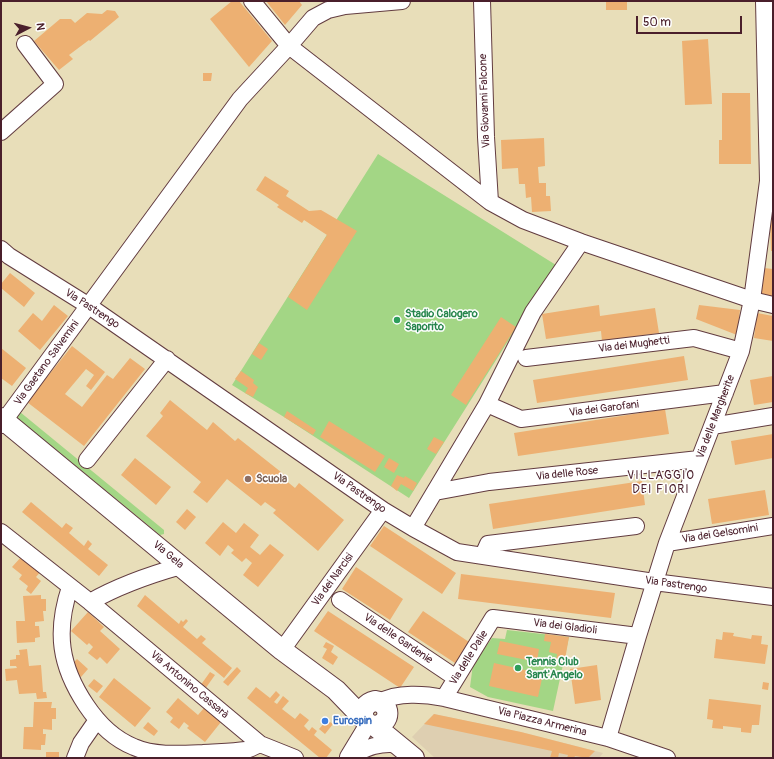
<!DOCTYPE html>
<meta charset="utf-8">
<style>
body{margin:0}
#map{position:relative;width:774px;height:759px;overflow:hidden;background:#e8deb9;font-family:Pangolin,sans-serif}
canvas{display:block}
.frame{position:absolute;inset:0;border:2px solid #4a1f2b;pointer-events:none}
.north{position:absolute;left:8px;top:8px;width:40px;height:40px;-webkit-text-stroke:3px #fff;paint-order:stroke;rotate:84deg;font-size:11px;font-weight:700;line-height:16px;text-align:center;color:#4a1f2b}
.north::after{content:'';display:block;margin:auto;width:14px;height:18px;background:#4a1f2b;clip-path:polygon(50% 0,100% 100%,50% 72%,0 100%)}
.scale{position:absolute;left:636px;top:16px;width:106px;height:18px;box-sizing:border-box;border:2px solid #4a1f2b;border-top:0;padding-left:5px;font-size:12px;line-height:14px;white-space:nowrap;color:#4a1f2b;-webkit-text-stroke:3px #fff;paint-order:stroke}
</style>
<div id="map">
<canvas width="774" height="759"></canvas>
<div class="frame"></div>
<div class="north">N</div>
<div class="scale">50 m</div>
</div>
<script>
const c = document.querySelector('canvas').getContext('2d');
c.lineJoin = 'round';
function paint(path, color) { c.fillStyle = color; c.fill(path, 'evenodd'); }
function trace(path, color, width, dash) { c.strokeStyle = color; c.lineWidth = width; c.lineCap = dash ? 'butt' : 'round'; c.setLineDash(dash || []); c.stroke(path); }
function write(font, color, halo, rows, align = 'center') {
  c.font = font + ' Pangolin,sans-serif'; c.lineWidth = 3; c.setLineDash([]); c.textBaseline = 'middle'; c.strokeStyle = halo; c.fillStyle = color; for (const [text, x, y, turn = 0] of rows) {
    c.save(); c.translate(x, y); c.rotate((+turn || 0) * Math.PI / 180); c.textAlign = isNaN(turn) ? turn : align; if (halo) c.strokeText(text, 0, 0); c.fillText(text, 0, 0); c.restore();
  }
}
paint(new Path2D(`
 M434 714 521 732 603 753 599 758H435L412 737Z`), '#decfb1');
paint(new Path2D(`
 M378 154 556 265 409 498 284 417 232 385Z
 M20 412 164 530V534L160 535 16 417Z
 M507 630 569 637 553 711 488 697 470 687 473 664 492 638 505 639Z`), '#a3d685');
paint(new Path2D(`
 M232 1H239L272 41 249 67 210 19Z
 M266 1H299L302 5 285 25Z
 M606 1H627V10H606Z
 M107 10 115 11 119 17 90 41 89 40 69 55 73 59 59 70 34 41 60 19H71L75 23 87 13 102 14Z
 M708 39 712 104 685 105 682 41Z
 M203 73H212L211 81H203Z
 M722 93H750L751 164H719V140H722Z
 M544 138 545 166 538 167 539 183H546V196H550L551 211 532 212 531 197 526 198 525 184H519L518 168 502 169 501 140Z
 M265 176 289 191 286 196 309 211 321 210 357 231 307 310 288 297 327 235 304 220 302 223 277 207 279 205 256 190Z
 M770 219H773V251H771Z
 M764 268 773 269V298L760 296Z
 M10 273 35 293 24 307 1 288V284Z
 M54 305 68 316 40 350 18 331 33 313 42 321Z
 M599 305 600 316 655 308 659 333 602 341 601 331 546 339 542 314Z
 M699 305 740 310 737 335 696 319Z
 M757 313 773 316V341L754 338Z
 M501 317 516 327 466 405 451 395Z
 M259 343 268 349 261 360 252 354Z
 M72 346 105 372 91 390 86 386 94 375 86 369 65 394 82 407 107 375 113 379 130 358 145 369 84 446 27 402Z
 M1 348 26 368 12 386 1 378Z
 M684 356 688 380 537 403 533 380Z
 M241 371 254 380 253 383 258 387 253 397 245 393 248 388 235 379Z
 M773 376V402L754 405 750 380Z
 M170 400 207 430 213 422 235 441 238 438 286 476 284 479 295 488 299 483 344 520 318 551 273 513 276 510 265 502 261 506 227 479 207 503 193 492 201 482 146 436 163 416 160 413Z
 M665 409 669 434 518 456 514 433Z
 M287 411 316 430 313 435 284 417Z
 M329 421 385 456 375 472 320 437Z
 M773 434V458L735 465 731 441Z
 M434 437 444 442 436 454 427 449Z
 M135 458 171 487 156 505 121 475Z
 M389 458 399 464 394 473 384 467Z
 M397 475 404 478 405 476 417 483 413 491 401 484 397 491 391 486Z
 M642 481 645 505 493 529 489 504Z
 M765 490 769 515 712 524 708 499Z
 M31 502 62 528 66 523 73 528 69 533 84 546 88 540 92 544 88 549 108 565 99 576 22 512Z
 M187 509 196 517 185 530 176 522Z
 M223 522 236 533 244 523 259 535 250 547 260 555 270 544 284 555 258 587 243 575 252 563 246 558 242 562 231 553 234 550 228 545 220 556 205 543Z
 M384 526 456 573 442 594 370 546Z
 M22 556 41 571 36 577 41 581 31 594 26 590 28 586 19 579 22 575 12 567Z
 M356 567 403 599 390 620 342 589Z
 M461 574 615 593 611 618 458 599Z
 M41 595V599H46V611H43L44 621 35 622V626H39L40 637 35 638V642L17 643 16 621H25L23 596Z
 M145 595 179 624 181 620 183 622 186 619 188 621 183 627 197 639 201 635 206 639 202 643 232 668 224 678 137 606Z
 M328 611 414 667 400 688 314 631Z
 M423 611 469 642 455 663 408 632Z
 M88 612 104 627 100 631 120 649 107 664 100 657 97 660 88 653 93 647 89 643 87 645 71 631Z
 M723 632 734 633 733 636 751 639 752 635 762 636 761 644 768 645 765 664 714 658 716 639 722 640Z
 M545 634 569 637 564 665 558 664V662L556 661 557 654 549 652 551 642 544 641Z
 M500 641 539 649 537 662 497 654Z
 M326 642 334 646 331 652 338 657 333 665 322 658 327 649 323 647Z
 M27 649 29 666 41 665 43 692H46L47 698 37 699 36 693 19 694 17 680 6 681 5 669 17 668 16 666H10V660L16 659V655H20L19 650Z
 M77 659 88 669 81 677 73 671 72 664Z
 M494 663 543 674 538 697 489 686Z
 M597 665 601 700 575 704 570 669Z
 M237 667 241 671 228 686 223 682Z
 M210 672 215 675 205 689 200 686Z
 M114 678 151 708 135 727 99 697Z
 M94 679 103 686 97 693 88 686Z
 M763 682 769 683 768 690 762 689Z
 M256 687 270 698 276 691 280 695 274 702 277 704 283 696 289 701 282 709 295 719 300 713 309 720 304 726 309 731 312 727 317 731 314 735 332 750 326 758H320L247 698Z
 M178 698 198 715 204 708 221 722 205 742 187 728 189 726 184 722 179 729 170 722 173 718 166 712Z
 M709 699 761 705 759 725H752L751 733 741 732V728L723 726V729L712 728 713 720 707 719Z
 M34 702H52L51 708H56V719H52V730L43 729V734H46L45 745H41V750L23 749 24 727H33Z
 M434 714 521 732 595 751 588 758 575 756 574 758H567L568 755 559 753 558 758H550L552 751 424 724Z
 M327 720 333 724 325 734 319 729Z
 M148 722 158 731 154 736 143 728Z
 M46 752H59V758H46Z`), '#edb072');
const minor = new Path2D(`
 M252 1 289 46 490 202 523 220 581 242 752 300 773 305
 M482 1 486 137 490 202
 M1 132 55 84 25 44
 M1 249 9 256 89 306 383 510 413 528 457 552 654 582 773 597
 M526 358 694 338 741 351
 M487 404 521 419 725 393
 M1 425 240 99 289 46 313 18 328 10 345 6 402 1
 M712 426 773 416
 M87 460 167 359
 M435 492 489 482 699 459
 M413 528 487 404 533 312 581 242
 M1 532 90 602 260 744 295 758
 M667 543 773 526
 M483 555 488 544 636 526
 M70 587C55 632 60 666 86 705 98 723 114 739 134 747 154 756 181 754 203 753 217 752 232 752 246 750 250 749 255 746 260 744
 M340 600 456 678
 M90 602C118 586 149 575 181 566
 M282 650 383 510
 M444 698 493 618 638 636
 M380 702C397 692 425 694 444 698L608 738 667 758
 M608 738 638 636 667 543 741 351 752 300 768 181 764 1
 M348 757C366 748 381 741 400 745
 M348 757 368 724
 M75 758 81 743 97 720`);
const major = new Path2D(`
 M1 418 282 650 336 690 363 718 368 724 375 726 414 758
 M363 718C362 709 366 703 375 701 391 703 392 723 375 726`);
trace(minor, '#623c40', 18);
trace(major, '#623c40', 22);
trace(minor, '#fff', 16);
trace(major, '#fff', 20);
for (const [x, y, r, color] of [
 [397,320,4,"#2e9e5b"],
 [248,479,4,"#8d6e63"],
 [518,668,4,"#2e9e5b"],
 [325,721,4,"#3f7fe0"]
]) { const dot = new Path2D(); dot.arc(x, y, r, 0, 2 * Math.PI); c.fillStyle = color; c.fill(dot); trace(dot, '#fff', 1.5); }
write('11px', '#4a1f2b', '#fff', [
 ["Via Giovanni Falcone",485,101,-92],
 ["Via Pastrengo",92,309,33],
 ["Via dei Mughetti",634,345,-7],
 ["Via Gaetano Salvemini",47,363,-54],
 ["Via dei Garofani",604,409,-7],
 ["Via delle Margherite",716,417,-69],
 ["Via delle Rose",567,474,-6],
 ["Via Pastrengo",359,493,35],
 ["Via dei Gelsomini",720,534,-9],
 ["Via Gela",168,555,40],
 ["Via dei Narcisi",333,580,-54],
 ["Via Pastrengo",676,585,8],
 ["Via dei Gladioli",565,627,7],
 ["Via delle Gardenie",398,639,34],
 ["Via delle Dalie",469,658,-58],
 ["Via Antonino Cassarà",189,685,40],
 ["Via Piazza Armerina",542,722,14]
]);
write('bold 11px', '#27864d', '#fff', [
 ["Stadio Calogero",405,314],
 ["Saporito",405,327],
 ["Tennis Club",526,662],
 ["Sant'Angelo",526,675]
], 'left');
write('bold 11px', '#785e54', '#fff', [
 ["Scuola",256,479]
], 'left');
write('bold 11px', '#366cbe', '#fff', [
 ["Eurospin",333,721]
], 'left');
c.letterSpacing = '1px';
write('12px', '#4a1f2b', '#fff', [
 ["VILLAGGIO",661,476],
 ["DEI FIORI",661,490]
]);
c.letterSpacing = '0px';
</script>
